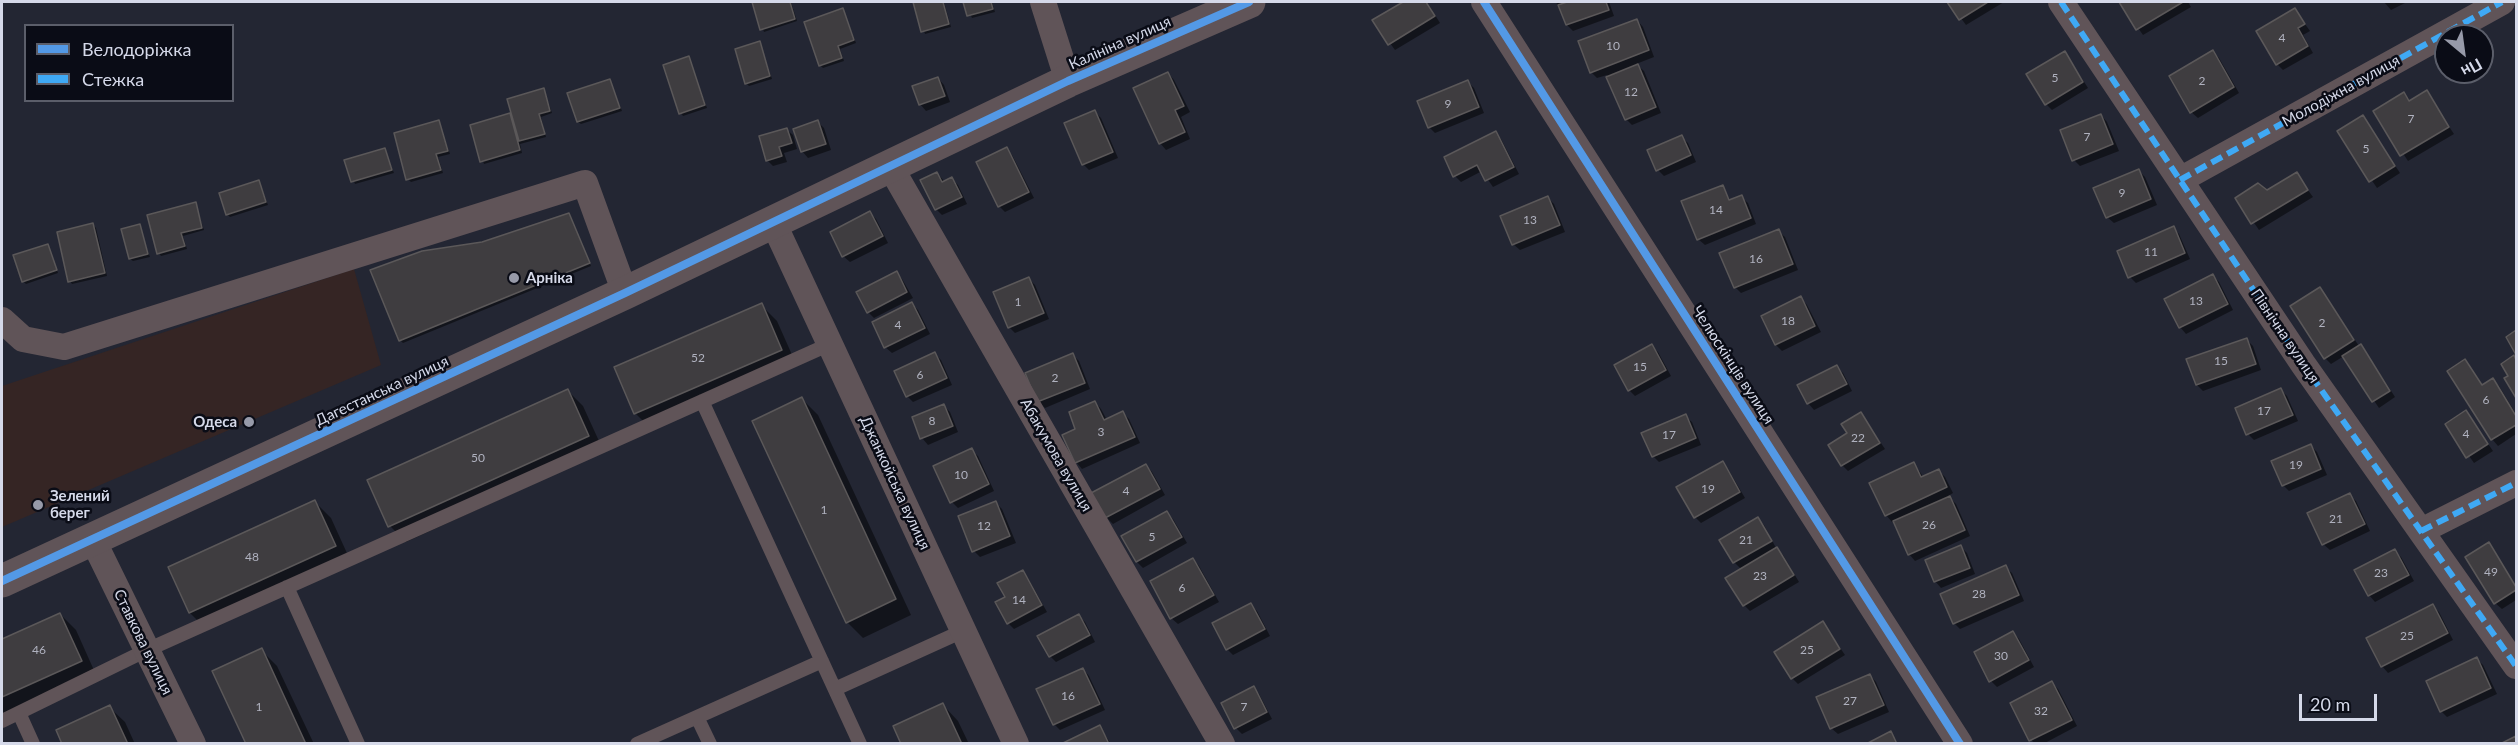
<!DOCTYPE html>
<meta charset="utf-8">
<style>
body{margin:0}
#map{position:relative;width:2518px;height:745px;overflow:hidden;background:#232633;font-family:Lato,sans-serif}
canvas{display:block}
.frame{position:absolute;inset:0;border:3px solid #d5d9e9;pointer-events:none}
.legend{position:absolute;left:24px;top:24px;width:210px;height:78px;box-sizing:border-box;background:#0a0c16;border:2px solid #5b5e6a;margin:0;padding:8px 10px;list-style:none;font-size:18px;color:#d5d9e9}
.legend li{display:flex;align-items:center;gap:12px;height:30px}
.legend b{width:30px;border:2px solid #5b5e6a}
.north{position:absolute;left:2434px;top:24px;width:60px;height:60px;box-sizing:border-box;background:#0a0c16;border:2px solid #5b5e6a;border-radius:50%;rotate:151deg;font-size:16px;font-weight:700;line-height:24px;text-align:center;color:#d5d9e9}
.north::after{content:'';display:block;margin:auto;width:21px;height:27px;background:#979aa9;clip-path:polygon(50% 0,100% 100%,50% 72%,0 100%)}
.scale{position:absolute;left:2299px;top:694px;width:78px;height:27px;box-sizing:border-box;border:3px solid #d5d9e9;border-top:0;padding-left:8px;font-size:18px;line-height:21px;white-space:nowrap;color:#d5d9e9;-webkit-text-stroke:4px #0a0c16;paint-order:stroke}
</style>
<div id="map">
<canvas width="2518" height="745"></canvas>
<div class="frame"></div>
<ul class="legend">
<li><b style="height:8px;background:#5399e6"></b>Велодоріжка</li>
<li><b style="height:8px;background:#3fa9f5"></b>Стежка</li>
</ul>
<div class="north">Пн</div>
<div class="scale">20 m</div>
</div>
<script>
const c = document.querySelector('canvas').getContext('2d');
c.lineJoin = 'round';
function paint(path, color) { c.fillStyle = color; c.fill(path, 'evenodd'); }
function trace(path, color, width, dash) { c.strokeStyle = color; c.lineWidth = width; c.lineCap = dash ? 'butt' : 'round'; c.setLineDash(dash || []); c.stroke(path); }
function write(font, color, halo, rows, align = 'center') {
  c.font = font + ' Lato,sans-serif'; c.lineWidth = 5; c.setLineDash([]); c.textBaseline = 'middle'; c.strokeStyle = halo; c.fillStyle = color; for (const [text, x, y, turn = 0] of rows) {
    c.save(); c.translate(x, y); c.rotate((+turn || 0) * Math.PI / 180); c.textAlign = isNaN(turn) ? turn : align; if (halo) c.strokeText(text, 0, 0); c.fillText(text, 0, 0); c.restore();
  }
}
paint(new Path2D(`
 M354 269 381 365 2 527V386Z`), '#352524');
paint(new Path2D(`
 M753 2H791L797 21 764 32Z
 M914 2H944L951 27 925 34Z
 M965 2H992L995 12 972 18Z
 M1406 2H1427L1440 23 1395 50 1374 21Z
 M1556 2H1609L1614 16 1573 31 1567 25Z
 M1949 2H2004L1966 25Z
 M2120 2H2188L2191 7 2143 35Z
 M2384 2H2407L2391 10Z
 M843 10 856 43 840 49 844 61 823 68 820 65Z
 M2295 10 2310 31 2303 35 2313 53 2283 70 2277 64Z
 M1637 20 1643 27 1654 57 1636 64 1644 71 1661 113 1632 125 1626 119 1607 75 1597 78 1591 72Z
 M760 43 772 79 749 86 746 83Z
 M2065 52 2088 88 2052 110 2046 104Z
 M2213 52 2219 58 2239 93 2198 118 2191 112Z
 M688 58 707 108 683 116 681 113Z
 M1168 73 1174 80 1190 112 1181 117 1190 139 1166 150 1160 143Z
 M938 78 944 85 950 102 926 111 920 104Z
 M610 81 622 111 581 124 578 122Z
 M1468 82 1474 88 1484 113 1435 133 1429 127Z
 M544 90 552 113 541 117 546 137 520 144 522 153 484 164 471 126 513 114Z
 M2426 92 2454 134 2408 161 2375 111 2403 94 2411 102Z
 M1095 112 1101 118 1118 158 1089 170 1083 164Z
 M2101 115 2107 122 2119 151 2080 166 2074 160Z
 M2363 117 2400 173 2377 188 2339 132Z
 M439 122 450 154 438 157 443 173 411 182 408 179Z
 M818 122 824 128 831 150 808 158 802 151Z
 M786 129 793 135 797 149 784 153 787 162 773 166 767 160Z
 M1495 133 1501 139 1519 174 1493 187 1482 171 1461 182 1455 176Z
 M1681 137 1688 143 1696 162 1664 176 1658 170Z
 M384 149 394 173 355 184 346 161Z
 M1006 149 1012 155 1034 198 1005 212 999 206Z
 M2138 170 2145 177 2157 205 2114 223 2107 217Z
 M937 173 945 182 952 179 958 185 967 204 942 215 936 209Z
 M2296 174 2313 197 2259 230 2237 198 2267 192Z
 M259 182 268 205 230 217 227 214Z
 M1722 187 1731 201 1741 197 1748 203 1756 224 1705 245 1698 239Z
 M1548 198 1554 204 1565 232 1520 250 1513 244Z
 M195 204 204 230 183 236 187 249 161 256 159 253Z
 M870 213 876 219 888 243 850 262 843 256Z
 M568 214 591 266 403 343 400 340 482 244Z
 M93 225 96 228 107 276 72 284 70 281Z
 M139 226 150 257 133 261 130 259Z
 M2173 228 2179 234 2190 259 2136 283 2130 277Z
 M1778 231 1785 237 1798 270 1741 293 1735 287Z
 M48 245 58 273 26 284 23 281Z
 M896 273 902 279 913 298 874 318 868 312Z
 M2213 276 2219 282 2233 310 2186 334 2180 327Z
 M1029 279 1035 285 1049 319 1015 333 1009 327Z
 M2320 289 2359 346 2366 352 2395 397 2379 408 2344 356 2331 364 2325 358Z
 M1801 298 1807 305 1821 332 1782 351 1776 345 1763 317Z
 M912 304 918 310 930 334 892 353 885 347Z
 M761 305 777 321 797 366 651 429 635 413Z
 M2246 339 2253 346 2261 370 2203 391 2197 385Z
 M1651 346 1658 352 1671 376 1635 396 1629 390Z
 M935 354 941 360 952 385 913 402 907 396Z
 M1073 355 1079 361 1090 389 1045 408 1039 402Z
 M2465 361 2483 386 2493 380 2499 386 2516 414V434L2498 446 2492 439 2450 371Z
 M1836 367 1843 373 1852 391 1814 410 1808 403 1799 386Z
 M567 390 583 406 604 452 406 542 390 526Z
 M2281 390 2287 396 2298 421 2254 440 2248 434Z
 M802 399 818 415 911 615 863 638 847 622Z
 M1095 402 1101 409 1107 420 1123 413 1129 419 1140 443 1082 469 1076 462 1077 429Z
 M944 406 950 412 958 432 928 445 922 438 914 418Z
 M2466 412 2493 451 2474 463 2447 425Z
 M1861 414 1885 449 1848 471 1842 465 1849 434Z
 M1685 416 1692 422 1701 445 1659 462 1653 456Z
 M2311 446 2317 452 2327 475 2289 491 2283 485Z
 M971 450 978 456 994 491 958 508 952 502Z
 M1722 463 1728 469 1745 498 1701 523 1695 517Z
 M1914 463 1924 478 1939 471 1945 477 1953 493 1948 496 1956 504 1970 536 1915 561 1909 554 1894 521 1892 522 1886 515Z
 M1146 465 1152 472 1165 495 1113 524 1106 517 1093 494Z
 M2349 495 2356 501 2370 531 2330 550 2323 544Z
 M315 502 331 518 351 562 206 629 190 613 170 568Z
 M995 502 1002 509 1016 543 980 557 974 551Z
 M1167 513 1173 519 1187 543 1143 568 1137 562 1123 537Z
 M1758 519 1764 525 1776 548 1783 555 1799 582 1750 611 1744 605 1742 570 1734 562 1721 540Z
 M2488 544 2516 586V600L2502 609 2495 603Z
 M1961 547 1967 553 1975 574 1941 588 1935 581Z
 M2394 551 2401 557 2414 581 2375 602 2369 595 2356 571Z
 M1193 559 1199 566 1219 602 1178 624 1171 618Z
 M2005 567 2012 573 2024 601 1960 629 1954 623Z
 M1022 571 1028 578 1047 612 1014 629 1008 623Z
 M1250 604 1257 611 1270 636 1233 655 1227 649Z
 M2432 606 2439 612 2453 640 2388 673 2382 666 2368 638Z
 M60 614 76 630 97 677 2 720V641Z
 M1078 615 1085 622 1095 642 1056 662 1050 656Z
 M1823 623 1845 655 1798 684 1792 678Z
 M2013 632 2019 639 2034 667 1997 687 1991 681Z
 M261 650 277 666 314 744H247Z
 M2477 659 2483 665 2497 694 2447 717 2441 711Z
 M1083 669 1089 676 1105 710 1060 730 1054 724Z
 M1870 675 1876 682 1889 712 1838 734 1831 728Z
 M2052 683 2058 689 2077 726 2043 744H2034L2012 704Z
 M1253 688 1259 694 1272 719 1242 734 1236 728 1223 703Z
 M943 705 958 721 969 744H902Z
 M109 707 125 722 135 744H64Z
 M1100 727 1111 744H1065Z`), '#0007');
const building = new Path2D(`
 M752 2H790L795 19 760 30Z
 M913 2H943L949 24 921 32Z
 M963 2H991L993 9 967 16Z
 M1403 2H1426L1435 16 1388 45 1372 20Z
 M1567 2H1606L1609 10 1566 25 1558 5Z
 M1947 2H1988L1959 20Z
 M2119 2H2183L2136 30Z
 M843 8 854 40 838 46 842 58 819 66 804 22Z
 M2295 8 2305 24 2298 28 2308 46 2276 65 2256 31Z
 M1637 19 1649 50 1590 73 1578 41Z
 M760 41 770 76 745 84 735 49Z
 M2213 50 2234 87 2190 113 2169 76Z
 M2065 51 2083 82 2045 105 2026 74Z
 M689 56 705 105 679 114 663 65Z
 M1638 64 1656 107 1625 120 1606 77Z
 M1168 72 1184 106 1175 110 1185 132 1159 144 1133 88Z
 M938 77 945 96 919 105 912 86Z
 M610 79 620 108 577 122 567 93Z
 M1468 80 1479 107 1428 128 1417 101Z
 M544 88 550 111 539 114 545 134 519 141 507 99Z
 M2427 90 2449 127 2400 156 2373 111 2404 92 2409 101Z
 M1095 110 1113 152 1082 165 1064 123Z
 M510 113 520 150 480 162 470 125Z
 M2101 114 2113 144 2072 161 2060 130Z
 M2363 115 2395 166 2369 182 2337 131Z
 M439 120 448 151 436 154 441 170 406 180 394 133Z
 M818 120 826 144 801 152 793 129Z
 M787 128 792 143 779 147 782 156 766 161 759 136Z
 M1496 131 1514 167 1485 181 1477 165 1453 177 1444 157Z
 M1682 135 1691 155 1656 171 1647 150Z
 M1007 147 1029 192 998 207 976 162Z
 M385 148 392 170 351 182 344 160Z
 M2139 169 2151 199 2106 218 2093 188Z
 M937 172 942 182 952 177 962 197 935 210 920 180Z
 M2297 172 2308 190 2251 224 2235 198 2258 183 2267 190Z
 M259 180 266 202 226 215 219 193Z
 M1723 185 1729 200 1742 195 1751 218 1697 240 1681 201Z
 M1548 196 1560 225 1512 245 1500 216Z
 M196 202 202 228 181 233 185 246 157 254 147 215Z
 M870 211 883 236 842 257 830 232Z
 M569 213 590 263 399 341 370 270 422 251 482 242Z
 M93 223 105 273 68 282 57 232Z
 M140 224 148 254 129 259 121 229Z
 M2174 226 2185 253 2128 278 2117 251Z
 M1779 229 1793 264 1734 288 1719 253Z
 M48 244 57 270 22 282 13 255Z
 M897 271 907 292 867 313 856 292Z
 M2213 274 2228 304 2179 328 2164 299Z
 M1029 277 1044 313 1008 328 993 292Z
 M2320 287 2354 340 2324 359 2290 306Z
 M1801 296 1815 326 1775 345 1761 316Z
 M912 302 925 328 884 348 872 322Z
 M762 303 782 350 634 414 614 367Z
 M2516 330V355L2506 337Z
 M2247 338 2256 364 2196 385 2186 359Z
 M1652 344 1666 370 1628 391 1614 365Z
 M2361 344 2390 391 2372 402 2342 356Z
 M935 352 947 378 906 397 894 371Z
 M1073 353 1085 383 1037 402 1025 373Z
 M2514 355 2516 360V398L2504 378 2508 376 2501 364Z
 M2465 359 2482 385 2493 378 2516 416V425L2491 440 2447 371Z
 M1837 365 1847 384 1807 404 1797 385Z
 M2281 388 2293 415 2246 435 2235 408Z
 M568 389 589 436 388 527 367 480Z
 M802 397 896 599 846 623 752 421Z
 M1095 401 1104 420 1123 411 1135 437 1075 463 1062 435 1075 429 1069 412Z
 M944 404 953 426 920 439 912 417Z
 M2466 410 2488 444 2466 458 2445 424Z
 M1861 412 1880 443 1841 466 1828 445 1847 433 1841 424Z
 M1686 414 1696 438 1652 457 1641 433Z
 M2311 444 2321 469 2282 486 2271 461Z
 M972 448 989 484 950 503 933 466Z
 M1723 461 1740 492 1694 518 1676 487Z
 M1914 462 1921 477 1939 469 1947 487 1885 516 1869 483Z
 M1146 464 1160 489 1105 518 1091 493Z
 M2350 493 2365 524 2322 545 2307 513Z
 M1950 496 1965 530 1908 555 1893 521Z
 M315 500 336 546 189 613 168 567Z
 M996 501 1010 536 972 552 958 516Z
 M1167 511 1182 537 1136 562 1121 536Z
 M1758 517 1772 541 1733 563 1719 540Z
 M2489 542 2516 587V590L2494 604 2465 557Z
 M1961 545 1970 568 1934 582 1925 560Z
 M1777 547 1794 575 1743 606 1725 578Z
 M2395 549 2409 575 2368 596 2354 570Z
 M1193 558 1214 595 1170 619 1150 581Z
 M2006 565 2019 595 1953 624 1940 594Z
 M1023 570 1042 605 1007 624 995 602 1005 597 997 583Z
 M1251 603 1265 629 1226 650 1212 623Z
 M2433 604 2448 633 2381 667 2366 638Z
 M60 613 82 661 2 697V639Z
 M1079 614 1090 635 1049 657 1037 636Z
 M1823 621 1840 649 1791 679 1774 652Z
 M2013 631 2029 660 1989 682 1974 652Z
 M262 648 306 744H246L212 671Z
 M2477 657 2491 688 2440 712 2426 681Z
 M1083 668 1100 704 1053 725 1036 689Z
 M1870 674 1884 705 1830 729 1816 697Z
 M2052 681 2072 720 2029 741 2010 703Z
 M1254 686 1267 712 1234 729 1221 703Z
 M943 703 962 744H901L893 726Z
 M110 705 128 744H62L56 730Z
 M1100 725 1109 744H1061Z
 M1891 731 1897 744H1866Z
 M2516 736V744H2500Z`);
paint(building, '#3f3d40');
trace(building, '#5b5859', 1.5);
trace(new Path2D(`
 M702 401 860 744
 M287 587 358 744
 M835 689 963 631
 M19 713 33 744
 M697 717 710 744
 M2 721 147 650 830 344
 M637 744 822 661`), '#605458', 14);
trace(new Path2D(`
 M1043 2 1068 81
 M1484 2 1960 744
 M2061 2 2303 364 2516 666
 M890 166 1222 744
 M2180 180 2502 2
 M773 222 1016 744
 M2 320 23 339 64 347 585 183 625 293
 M2421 531 2516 483
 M93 540 193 744`), '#605458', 26);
trace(new Path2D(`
 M2 581 625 293 1068 81 1249 2`), '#605458', 33);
trace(new Path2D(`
 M2061 2 2303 364 2516 666
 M2180 180 2502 2
 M2421 531 2516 483`), '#3fa9f5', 6, [12, 6]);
trace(new Path2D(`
 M1484 2 1960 744
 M2 581 625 293 1068 81 1249 2`), '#5399e6', 8);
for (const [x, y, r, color] of [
 [514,278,6,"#979aa9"],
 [249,422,6,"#979aa9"],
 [38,505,6,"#979aa9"]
]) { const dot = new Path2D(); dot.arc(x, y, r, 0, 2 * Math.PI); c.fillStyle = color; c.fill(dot); trace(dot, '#0a0c16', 2); }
write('12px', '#b0b2bf', null, [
 ["4",2282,38],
 ["10",1613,46],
 ["5",2055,78],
 ["2",2202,81],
 ["12",1631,92],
 ["9",1448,104],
 ["7",2411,119],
 ["7",2087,137],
 ["5",2366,149],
 ["9",2122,193],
 ["14",1716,210],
 ["13",1530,220],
 ["11",2151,252],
 ["16",1756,259],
 ["13",2196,301],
 ["1",1018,302],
 ["18",1788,321],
 ["2",2322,323],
 ["4",898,325],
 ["52",698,358],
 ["15",2221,361],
 ["15",1640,367],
 ["6",920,375],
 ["2",1055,378],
 ["6",2486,400],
 ["17",2264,411],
 ["8",932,421],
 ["3",1101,432],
 ["4",2466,434],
 ["17",1669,435],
 ["22",1858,438],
 ["50",478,458],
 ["19",2296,465],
 ["10",961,475],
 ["19",1708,489],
 ["4",1126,491],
 ["1",824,510],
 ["21",2336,519],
 ["26",1929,525],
 ["12",984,526],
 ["5",1152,537],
 ["21",1746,540],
 ["48",252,557],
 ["49",2491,572],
 ["23",2381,573],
 ["23",1760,576],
 ["6",1182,588],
 ["28",1979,594],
 ["14",1019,600],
 ["25",2407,636],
 ["46",39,650],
 ["25",1807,650],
 ["30",2001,656],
 ["16",1068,696],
 ["27",1850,701],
 ["1",259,707],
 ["7",1244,707],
 ["32",2041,711]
]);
write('15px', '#d5d9e9', '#0a0c16', [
 ["Калініна вулиця",1120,43,-24],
 ["Молодіжна вулиця",2341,91,-29],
 ["Північна вулиця",2285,336,56],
 ["Челюскінців вулиця",1733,365,57],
 ["Дагестанська вулиця",382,391,-25],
 ["Абакумова вулиця",1056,455,60],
 ["Джанкойська вулиця",895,483,65],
 ["Ставкова вулиця",143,642,64]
]);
write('bold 15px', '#d5d9e9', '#0a0c16', [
 ["Арніка",526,278],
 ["Одеса",237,422,"right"],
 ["Зелений",50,496],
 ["берег",50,513]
], 'left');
</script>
